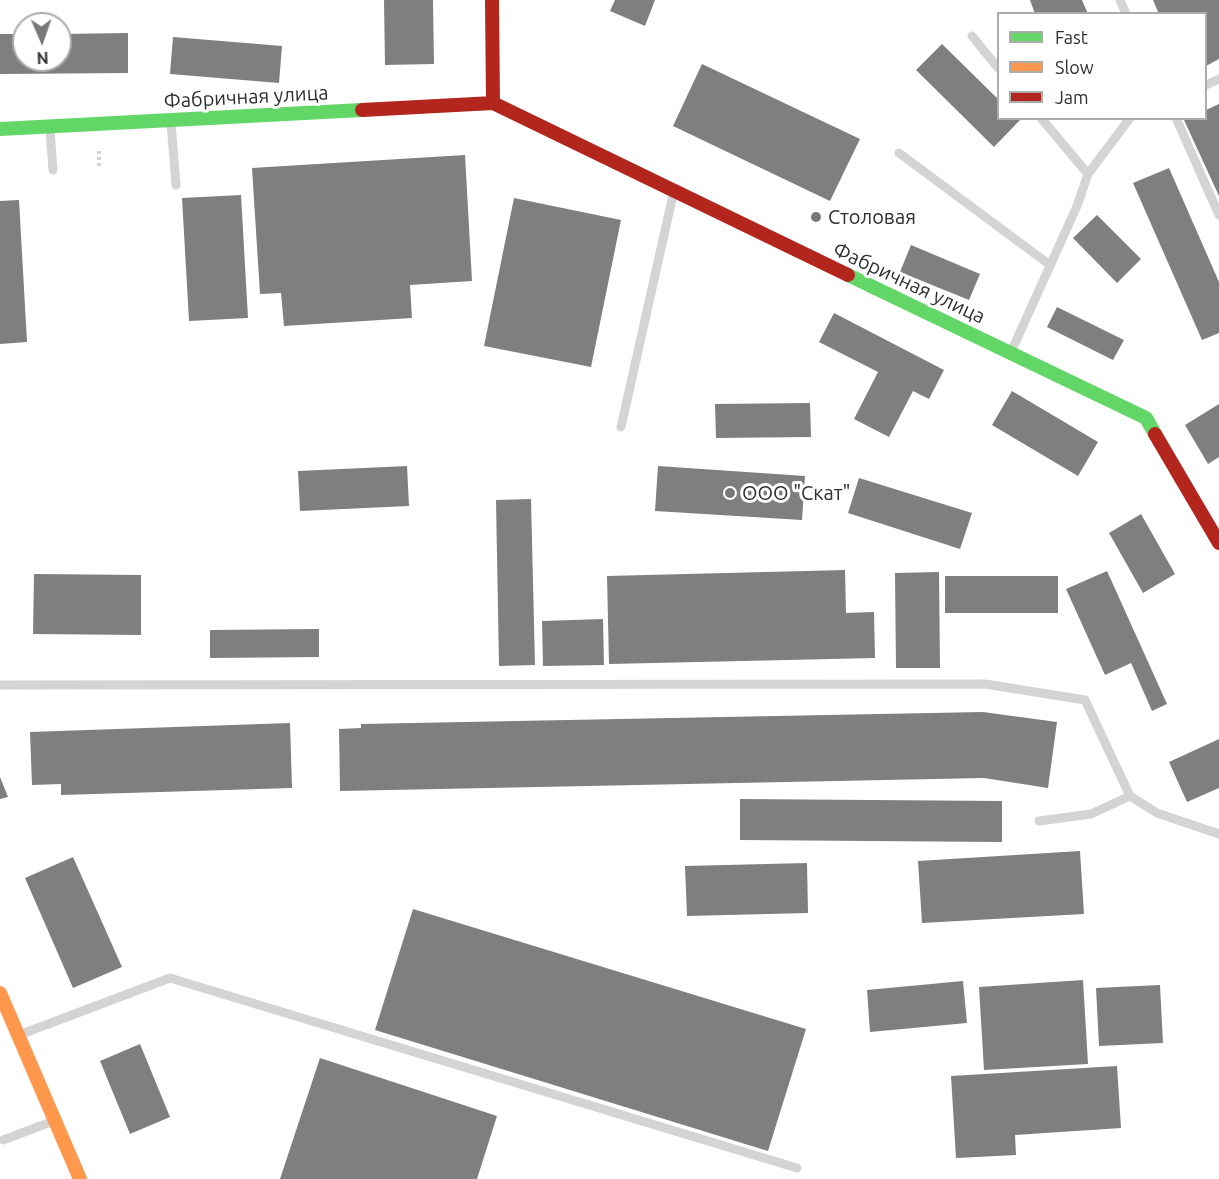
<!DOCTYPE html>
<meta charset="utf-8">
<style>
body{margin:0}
#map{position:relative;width:1219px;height:1179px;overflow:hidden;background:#fff;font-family:Ubuntu,sans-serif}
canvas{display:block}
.legend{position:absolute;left:997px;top:12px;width:210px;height:108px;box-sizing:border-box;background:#fff;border:2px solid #acacac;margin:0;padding:8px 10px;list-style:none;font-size:18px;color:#2f2f2f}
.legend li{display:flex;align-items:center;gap:12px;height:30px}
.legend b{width:30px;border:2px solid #acacac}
.north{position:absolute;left:12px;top:12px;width:60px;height:60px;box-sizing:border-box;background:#fff;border:2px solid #acacac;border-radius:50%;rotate:178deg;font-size:16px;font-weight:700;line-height:24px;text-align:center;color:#2f2f2f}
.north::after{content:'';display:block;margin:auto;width:21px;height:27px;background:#787878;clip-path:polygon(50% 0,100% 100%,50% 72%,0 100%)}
</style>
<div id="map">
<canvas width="1219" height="1179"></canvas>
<ul class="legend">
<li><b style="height:8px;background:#63d668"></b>Fast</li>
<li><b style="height:8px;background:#ff974d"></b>Slow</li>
<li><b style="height:8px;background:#b3261e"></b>Jam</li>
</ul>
<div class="north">N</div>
</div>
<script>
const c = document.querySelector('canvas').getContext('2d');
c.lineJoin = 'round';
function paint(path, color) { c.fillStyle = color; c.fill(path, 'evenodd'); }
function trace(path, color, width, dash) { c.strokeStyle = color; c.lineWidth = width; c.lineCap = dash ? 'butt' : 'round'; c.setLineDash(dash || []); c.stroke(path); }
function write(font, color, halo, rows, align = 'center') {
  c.font = font + ' Ubuntu,sans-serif'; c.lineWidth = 6; c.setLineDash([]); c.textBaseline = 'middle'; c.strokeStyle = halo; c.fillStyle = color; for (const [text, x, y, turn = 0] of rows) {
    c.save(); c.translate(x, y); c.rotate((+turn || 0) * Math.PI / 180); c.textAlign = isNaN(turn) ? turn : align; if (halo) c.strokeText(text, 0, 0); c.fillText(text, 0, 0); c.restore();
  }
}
paint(new Path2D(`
 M384 0H433L434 64 385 65Z
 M615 0H655L645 26 610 11Z
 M1030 0H1082L1088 14H1035Z
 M1153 0H1219V59L1206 66V14H1159Z
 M128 33V73L0 74V34H24V60H60V34Z
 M173 37 282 46 279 83 170 74Z
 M942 44 998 99V118H1018L1020 120 994 147 916 70Z
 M702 64 860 139 830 201 673 126Z
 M1219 104V196L1184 120 1188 118H1206V110Z
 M465 155 472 281 410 285 412 318 284 326 281 293 260 294 252 168Z
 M1169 168 1219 282V333L1202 340 1133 183Z
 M241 195 248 318 189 321 182 198Z
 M514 198 621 220 591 367 484 346Z
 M19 200 27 342 0 344V201Z
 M1097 215 1141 259 1117 283 1073 238Z
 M911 245 980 274 969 300 900 272Z
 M1057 307 1124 340 1113 360 1047 327Z
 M834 313 944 370 929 399 913 391 889 437 854 419 878 372 819 342Z
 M1012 391 1098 442 1078 476 992 425Z
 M810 403 811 437 716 438 715 404Z
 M1219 404V457L1208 464 1185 425Z
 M407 466 409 506 300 511 298 471Z
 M658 466 805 476 802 520 655 511Z
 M859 478 972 513 960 549 848 513Z
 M531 499 535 665 499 666 496 500Z
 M1141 514 1175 574 1143 593 1109 533Z
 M845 570 846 613 874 612 875 658 609 664 607 576Z
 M1107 571 1167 704 1152 711 1131 663 1105 675 1066 589Z
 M939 572 940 668H896L895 573Z
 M34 574 141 575V635L33 634Z
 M945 576H1058V613H945Z
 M603 619 604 665 543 666 542 621Z
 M319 629V657L210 658V630Z
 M983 712 1057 722 1048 788 984 778 340 791 339 729 361 728V724Z
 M290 723 292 788 61 795V784L32 785 30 732Z
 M1219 739V788L1187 802 1169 762Z
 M0 777 8 797 0 799Z
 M740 799 1002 801V842L740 840Z
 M1080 851 1084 914 922 923 918 861Z
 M73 857 122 967 73 988 25 878Z
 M807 863 808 913 687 916 685 866Z
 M413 909 806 1029 768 1151 375 1030Z
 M1083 980 1088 1064 984 1070 979 987Z
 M963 981 967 1023 870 1032 867 990Z
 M1160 985 1163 1043 1099 1046 1096 988Z
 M140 1044 170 1117 130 1134 100 1061Z
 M320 1058 497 1116 477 1179H280Z
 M1117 1066 1121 1128 1015 1135 1016 1155 956 1158 951 1076Z`), '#7f7f7f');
trace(new Path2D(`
 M99 151V167`), '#d4d4d4', 4, [3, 3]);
trace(new Path2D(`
 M1120 0 1126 14
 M972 36 998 68
 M1206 85 1219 79
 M1041 118 1088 174
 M1176 118 1219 215
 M171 122 176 185
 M50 130 53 170
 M899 153 1050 265
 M1012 350 1077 206 1088 174 1130 118
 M621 427 673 195
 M0 685 985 684 1085 700 1130 796 1157 813 1219 834
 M1039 821 1091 814 1130 796
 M19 1035 170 978 797 1168
 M3 1140 51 1122`), '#d4d4d4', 9);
trace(new Path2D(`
 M0 129 362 110
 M848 275 1146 418 1155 434`), '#63d668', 14);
trace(new Path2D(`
 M0 993 80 1179`), '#ff974d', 14);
trace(new Path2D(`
 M492 0 493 103 848 275
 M362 110 493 103
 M1155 434 1219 543`), '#b3261e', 14);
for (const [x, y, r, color] of [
 [816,217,6,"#787878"],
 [730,493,6,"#787878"]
]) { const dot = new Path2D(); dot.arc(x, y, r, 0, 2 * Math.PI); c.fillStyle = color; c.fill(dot); trace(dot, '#fff', 2); }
write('20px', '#2f2f2f', '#fff', [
 ["Фабричная улица",246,97,-3],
 ["Фабричная улица",909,283,25]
]);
write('20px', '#2f2f2f', '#fff', [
 ["Столовая",828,217],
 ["ООО \"Скат\"",742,493]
], 'left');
</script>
